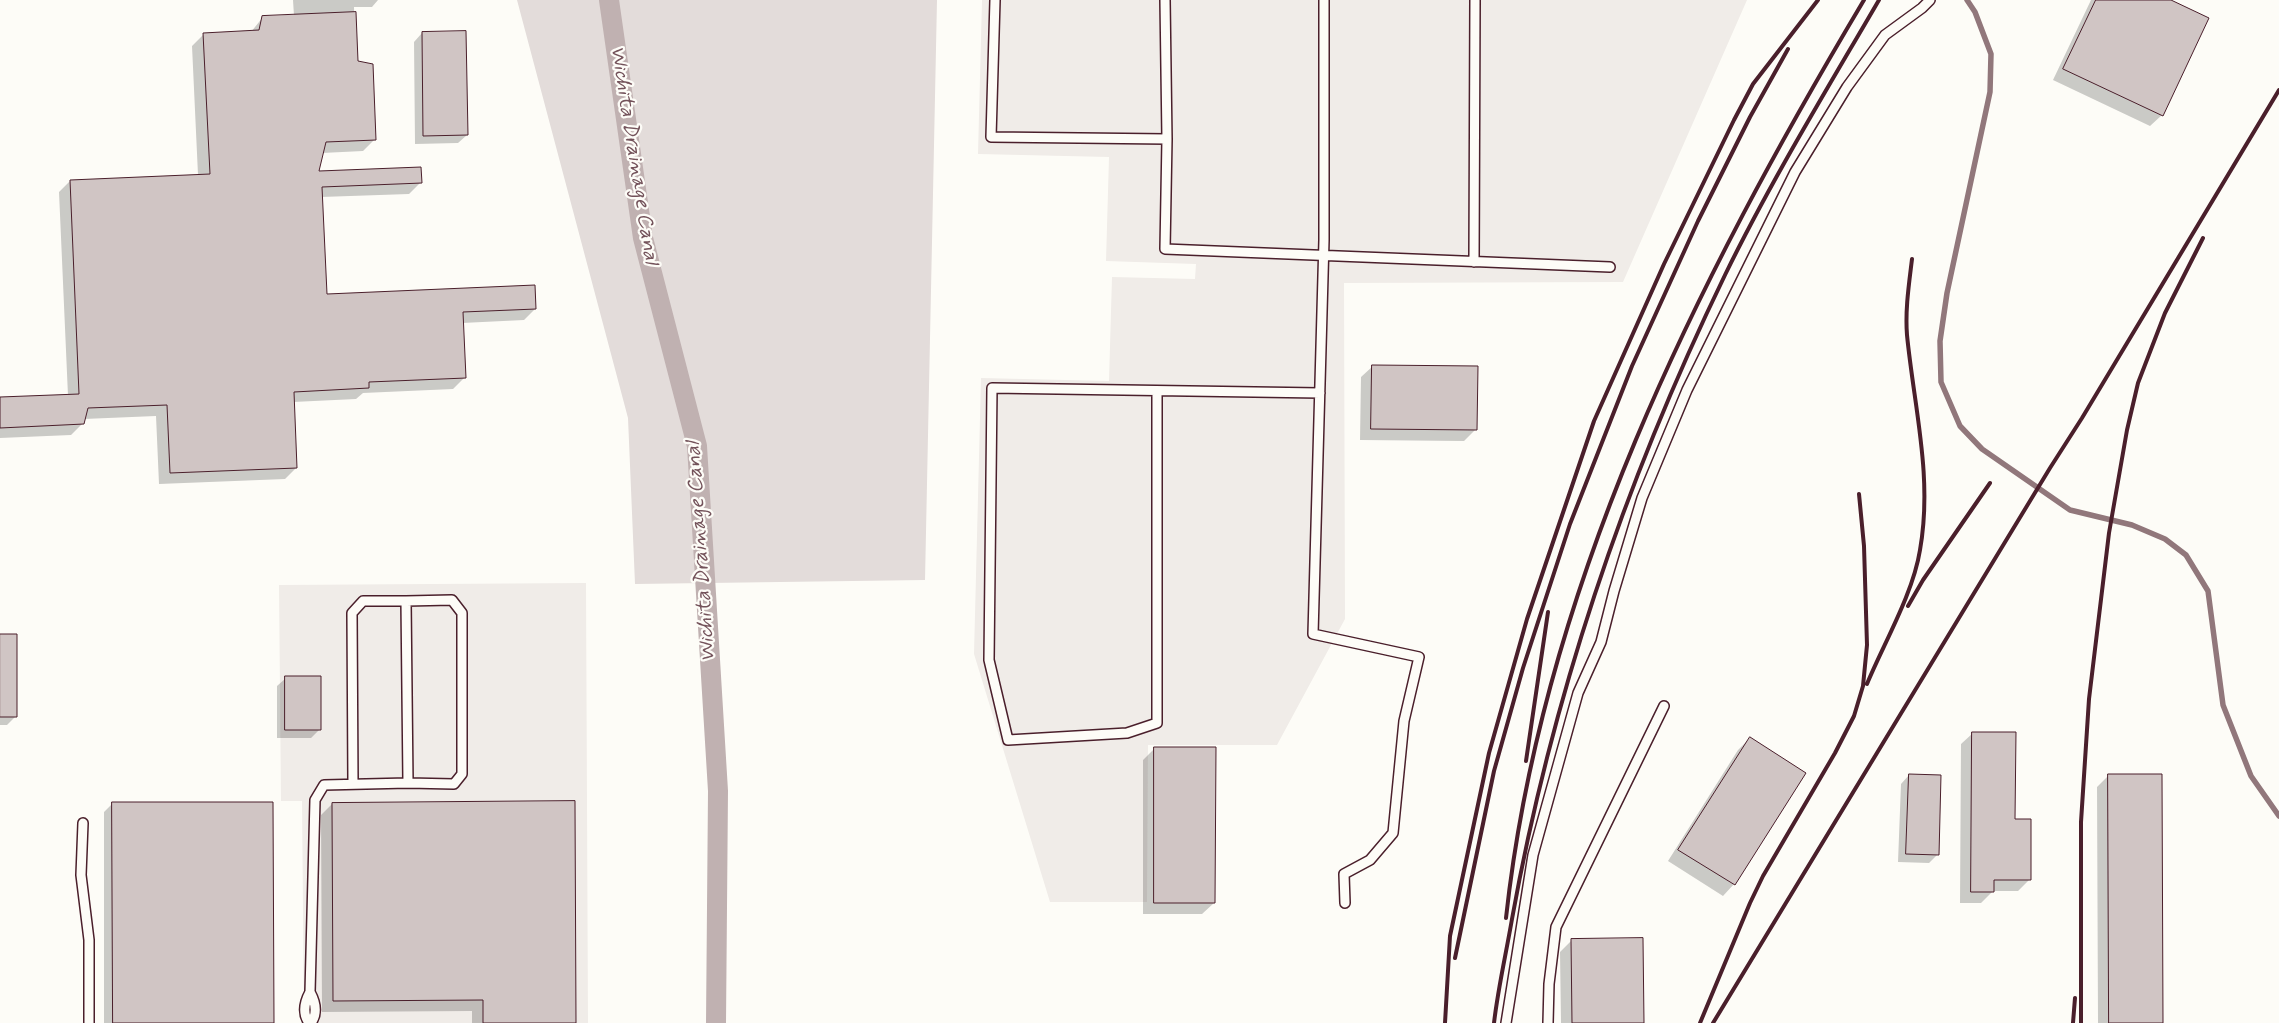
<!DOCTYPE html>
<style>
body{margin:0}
canvas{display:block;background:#fdfcf7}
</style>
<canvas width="2279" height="1023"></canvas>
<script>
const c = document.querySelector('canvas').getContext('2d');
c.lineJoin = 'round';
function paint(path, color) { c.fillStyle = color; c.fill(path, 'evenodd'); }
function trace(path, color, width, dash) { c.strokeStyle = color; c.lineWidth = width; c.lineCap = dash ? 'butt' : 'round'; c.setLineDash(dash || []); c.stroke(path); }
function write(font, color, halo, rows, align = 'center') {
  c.font = font + ' Mynerve,sans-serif'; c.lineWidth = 4.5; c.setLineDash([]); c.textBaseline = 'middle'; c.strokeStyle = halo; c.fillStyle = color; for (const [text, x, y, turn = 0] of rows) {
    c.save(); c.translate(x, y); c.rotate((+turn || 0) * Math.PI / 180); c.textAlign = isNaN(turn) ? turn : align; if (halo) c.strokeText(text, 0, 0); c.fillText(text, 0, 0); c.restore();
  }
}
paint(new Path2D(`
 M982 0H1747L1623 282 1344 283 1345 619 1277 745H1148L1147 902H1050L974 654 981 378 1109 381 1112 277 1195 279 1196 264 1106 261 1109 157 978 154Z
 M586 583 588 1023H304L302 801H281L279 585Z`), '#f0ece8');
paint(new Path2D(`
 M517 0H937L925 580 635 584 628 418Z`), '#e3dcda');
paint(new Path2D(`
 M293 0H378L372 7H354L356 62 375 139 363 151 322 153 318 173 421 182 409 194 321 197 325 295 535 309 524 320 462 323 465 377 453 389 363 393 356 399 293 402 296 468 285 479 159 484 156 416 84 419 83 423 71 435 0 438V399L68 396 59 192 70 181 198 175 192 46 204 34 251 32 263 17 294 16Z
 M2091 0H2168L2162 115 2150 126 2053 80Z
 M422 33 467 135 458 143 415 144 414 42Z
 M1373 366 1476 429 1464 441 1360 440 1361 377Z
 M0 635 15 717 7 725H0Z
 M286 678 320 729 311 738H277V686Z
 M1973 733 2014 820 2029 880 2018 891H1993L1981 903H1960L1961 744Z
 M1750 738 1734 884 1723 896 1668 861 1738 750Z
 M1155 748 1214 903 1202 914H1143V760Z
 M1909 775 1938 854 1929 863 1898 862 1901 784Z
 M2108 776 2162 1023H2098L2097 787Z
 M113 803 273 1023H104V812Z
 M332 804 575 1023H472V1011L322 1012 321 815Z
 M1571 941 1643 1023H1561L1560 952Z`), '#0003');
trace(new Path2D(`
 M1967 0 1975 12 1991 54 1990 92 1947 293 1940 341 1941 382 1960 426 1982 449 2070 510 2132 525 2165 539 2186 555 2208 591 2223 705 2251 776 2279 816`), '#91777b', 5.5);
trace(new Path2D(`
 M609 0 643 238 697 446 718 791 716 1023`), '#c0b1b1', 20);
const building = new Path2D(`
 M2096 0H2171L2209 18 2163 116 2063 69Z
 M356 12 358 61 373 64 376 140 326 142 319 171 421 167 422 183 322 187 327 294 535 285 536 309 463 312 466 378 369 382V388L294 392 297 468 170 473 167 405 88 408 84 424 0 428V397L79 394 70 180 210 174 203 33 259 30 262 16Z
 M466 31 468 135 423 136 422 32Z
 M1372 365 1478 366 1477 430 1371 429Z
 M0 634H17V717H0Z
 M285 676H321V730H285Z
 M1972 732H2016L2015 819H2031V880H1994V892H1971Z
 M1750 737 1806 773 1735 885 1678 850Z
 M1154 747H1216L1215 903H1154Z
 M1909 774 1941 775 1939 855 1906 854Z
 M2108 774H2162L2163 1023H2109Z
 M575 801 576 1023H483V1000L333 1001 332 803Z
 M112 802H273L274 1023H113Z
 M1643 938 1644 1023H1572L1571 939Z`);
paint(building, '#d0c5c4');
trace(building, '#4a1f2b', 1);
const service = new Path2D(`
 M995 0 991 137 1167 139 1165 249 1610 267
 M1165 0 1167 139
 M1324 0V240L1313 634 1419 657 1404 721 1393 833 1370 860 1344 874 1345 903
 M1474 262 1475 0
 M1157 391V723L1127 733 1008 740 989 660 992 388 1320 393
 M406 601 452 600 462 613V774L454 784 408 783
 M83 823 81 875 89 940V1023
 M310 992 315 800 324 785 408 783 406 601H363L352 613 353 784
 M309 1023C302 1013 304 1003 310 992 316 1003 318 1013 311 1023
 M1506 1023 1533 855 1578 693 1601 642 1614 591 1642 498 1687 390 1795 172 1847 87 1885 35 1922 8 1930 0
 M1548 1023 1549 984 1556 927 1664 706`);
trace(service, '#4a1f2b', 12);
trace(service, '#fdfcf7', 9);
trace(new Path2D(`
 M1908 606 1923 580 1990 483
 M1867 684C1884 643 1913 594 1920 550 1933 477 1914 407 1907 335 1905 310 1909 284 1912 259
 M1526 761 1548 612
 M1506 918C1542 587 1696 282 1864 0
 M1455 958 1494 771 1523 668 1570 524 1632 366 1698 221 1750 117 1788 49
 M1445 1023 1450 936 1489 753 1527 619 1594 421 1664 264 1734 120 1753 84 1818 0
 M1494 1023C1498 988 1506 954 1512 919 1552 697 1626 479 1725 275 1771 181 1826 91 1879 0
 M1700 1023 1750 903 1763 876 1835 753 1854 716 1863 686 1867 645 1864 546 1859 494
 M1713 1023 2050 468 2082 418 2279 90
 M2073 1023 2075 998
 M2081 1023V822L2089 699 2109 533 2127 430 2138 383 2165 313 2203 238`), '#4a1f2b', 4);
write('italic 21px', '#73525a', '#fdfcf7', [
 ["Wichita Drainage Canal",633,155,81],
 ["Wichita Drainage Canal",702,552,-94]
]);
</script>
